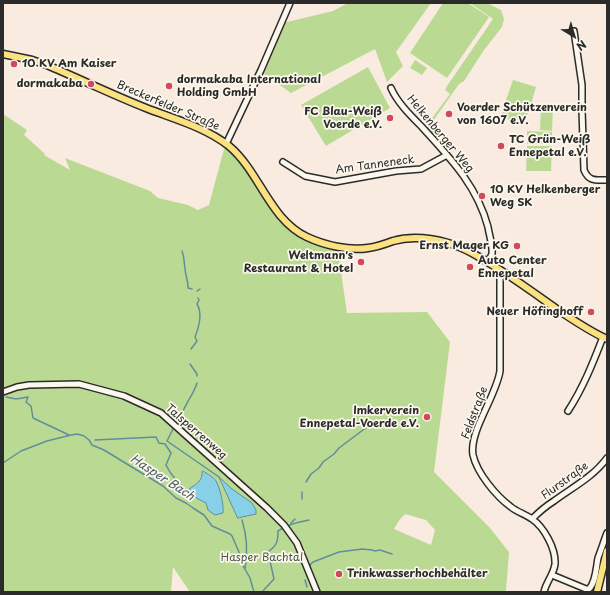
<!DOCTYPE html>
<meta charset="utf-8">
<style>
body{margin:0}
#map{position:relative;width:610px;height:595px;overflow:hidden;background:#f9ebdf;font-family:"Playpen Sans",sans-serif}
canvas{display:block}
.frame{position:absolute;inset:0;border:4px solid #2b2b2b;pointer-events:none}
.north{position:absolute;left:554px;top:16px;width:40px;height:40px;-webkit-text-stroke:3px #fbf7ec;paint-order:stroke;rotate:142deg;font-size:11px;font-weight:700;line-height:16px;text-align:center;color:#2b2b2b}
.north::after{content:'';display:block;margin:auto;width:14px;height:18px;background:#2b2b2b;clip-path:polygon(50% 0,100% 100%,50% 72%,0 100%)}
</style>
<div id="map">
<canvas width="610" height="595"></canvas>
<div class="frame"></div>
<div class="north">N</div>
</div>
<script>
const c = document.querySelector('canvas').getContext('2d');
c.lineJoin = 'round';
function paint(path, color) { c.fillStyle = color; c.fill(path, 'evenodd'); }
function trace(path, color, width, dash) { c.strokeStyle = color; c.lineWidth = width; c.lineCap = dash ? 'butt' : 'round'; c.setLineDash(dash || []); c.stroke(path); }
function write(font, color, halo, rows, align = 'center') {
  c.font = font + ' "Playpen Sans",sans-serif'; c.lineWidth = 3.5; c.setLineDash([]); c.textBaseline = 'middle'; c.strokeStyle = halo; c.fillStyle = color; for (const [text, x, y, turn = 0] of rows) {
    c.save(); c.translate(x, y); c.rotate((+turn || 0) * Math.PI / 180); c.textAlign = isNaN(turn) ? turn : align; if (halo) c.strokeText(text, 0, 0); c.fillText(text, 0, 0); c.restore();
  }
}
paint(new Path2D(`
 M348 3H431L396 52 403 66 387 82 375 49 291 93 264 74 283 23 333 11Z
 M443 3H468L489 17 447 78 410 53Z
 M470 3H487L501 10 504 19 502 27 484 50 464 81 459 84 431 124 440 136 438 139 429 130 427 125 450 94 445 90 447 86 493 19Z
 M415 60 427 68 422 75 410 68Z
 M368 67 390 108 326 146 301 105Z
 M513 80 536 87 529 111 505 103Z
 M505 105 528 113 524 125 501 117Z
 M541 106H553L552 131 540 130Z
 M3 114 27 130 24 135 45 154 44 155 70 170 65 158 150 191 158 198 188 205 198 210 209 205 225 145 247 169 292 231 311 243 338 251 347 313 427 312 450 342 434 472 490 528 509 552 506 590 504 592H190L173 567 171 592H3ZM405 514 426 520 435 530 431 545 394 529 400 519Z
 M527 131 552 132V144H527Z
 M527 146H552L551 171H526Z`), '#bada93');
const water = new Path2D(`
 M203 471C207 474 214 477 216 481 220 488 224 505 223 513L215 515 208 510 206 503 198 499 189 492V489C196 484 203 481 202 472Z
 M219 477 232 489 252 503 256 510V514L238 518Z`);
paint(water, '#87d0e8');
trace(water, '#628e9c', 1);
trace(new Path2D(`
 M182 251C185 259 184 267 186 275 187 281 188 281 188 288L192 289
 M197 291 200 289
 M191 349 197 341 195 337C199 327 203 314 197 304L199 300 198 298
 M190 364 197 374V376
 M6 397 16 399 28 397 26 402 31 406 33 418 69 435
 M177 420C181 417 182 413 184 409 188 400 194 393 197 383
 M173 429 167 441 219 477
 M95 440 156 437 159 443 165 444 171 453 166 465C171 476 179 484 189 492
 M3 463 21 451 47 441 71 435 77 434 84 436 89 440 92 445 104 450 163 486 176 498 186 503 193 508 204 515 212 526 230 534 232 536 239 552 242 564 250 578 254 592
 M306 482 311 474 319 468 323 462 334 454 339 448 367 427
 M302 499V492
 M242 520C247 536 248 552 245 569
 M291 523 295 519
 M288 526C292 523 304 521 309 520
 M310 569V565L313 562 339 552 362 549 372 550 375 551 380 550 392 554
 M305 580 307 587
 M262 592 274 579 268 552C277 545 278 542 278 531L283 528`), '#628e9c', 1.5);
const minor = new Path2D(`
 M574 31 582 85V110L584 170C589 182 596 180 607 180
 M391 88C397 102 410 115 421 126 449 157 477 185 488 227 489 234 493 246 492 254 491 256 489 260 488 262
 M226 144 261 70 290 3
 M283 162 305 176 335 182 396 171 421 169 447 155
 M500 270V371C496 397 469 431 473 455 477 473 496 496 511 507 517 512 525 514 532 519 544 527 556 549 555 564 554 574 546 582 544 592
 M3 392 17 387 29 385 79 384 124 396 161 413 267 508 284 525 297 543 317 592
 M568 411C583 388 593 363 603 337
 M532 519C539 512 546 506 554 501 573 487 593 477 607 458
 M552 575 586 589H589C596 582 596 568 598 558 601 550 604 541 607 533`);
const major = new Path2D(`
 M3 54 32 60 47 65C80 79 113 95 146 108 174 119 205 127 229 146 260 172 269 219 307 237 324 245 349 251 368 248 376 247 385 244 393 241 411 236 430 238 448 243 466 248 481 258 497 268 516 280 533 292 551 305 570 318 587 330 607 339
 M597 592 607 551`);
trace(minor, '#2b2b2b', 8);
trace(major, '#2b2b2b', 9);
trace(minor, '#fbf7ec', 5);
trace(major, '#fbe180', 6);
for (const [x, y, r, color] of [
 [14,64,4,"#d1495b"],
 [91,84,4,"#d1495b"],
 [169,86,4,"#d1495b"],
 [449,114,4,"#d1495b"],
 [390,118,4,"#d1495b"],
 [501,146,4,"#d1495b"],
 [482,196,4,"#d1495b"],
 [517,246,4,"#d1495b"],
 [361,262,4,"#d1495b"],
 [470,267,4,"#d1495b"],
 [591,312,4,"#d1495b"],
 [427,417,4,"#d1495b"],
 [339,574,4,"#d1495b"]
]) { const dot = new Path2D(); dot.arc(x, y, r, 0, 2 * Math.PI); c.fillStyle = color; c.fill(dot); trace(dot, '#fbf7ec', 1.5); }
write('bold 11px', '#2b2b2b', '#fbf7ec', [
 ["10 KV Am Kaiser",22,64],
 ["dormakaba International",177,80],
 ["Holding GmbH",177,93],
 ["dormakaba",83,84,"right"],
 ["Voerder Schützenverein",457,108],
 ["von 1607 e.V.",457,121],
 ["FC Blau-Weiß",382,112,"right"],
 ["Voerde e.V.",382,125,"right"],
 ["TC Grün-Weiß",509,140],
 ["Ennepetal e.V.",509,153],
 ["10 KV Helkenberger",490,190],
 ["Weg SK",490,203],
 ["Ernst Mager KG",509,246,"right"],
 ["Weltmann's",353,256,"right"],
 ["Restaurant & Hotel",353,269,"right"],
 ["Auto Center",478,261],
 ["Ennepetal",478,274],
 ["Neuer Höfinghoff",583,312,"right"],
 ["Imkerverein",419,411,"right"],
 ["Ennepetal-Voerde e.V.",419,424,"right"],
 ["Trinkwasserhochbehälter",347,574]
], 'left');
write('11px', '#2b2b2b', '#fbf7ec', [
 ["Breckerfelder Straße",168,106,23],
 ["Helkenberger Weg",440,134,50],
 ["Am Tanneneck",375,165,-8],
 ["Feldstraße",475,413,-69],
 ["Talsperrenweg",196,432,41],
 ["Flurstraße",565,481,-36]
]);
write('11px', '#4f5745', '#fbf7ec', [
 ["Hasper Bachtal",262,558]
]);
write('italic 12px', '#475d64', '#fbf7ec', [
 ["Hasper Bach",162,478,33]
]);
</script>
